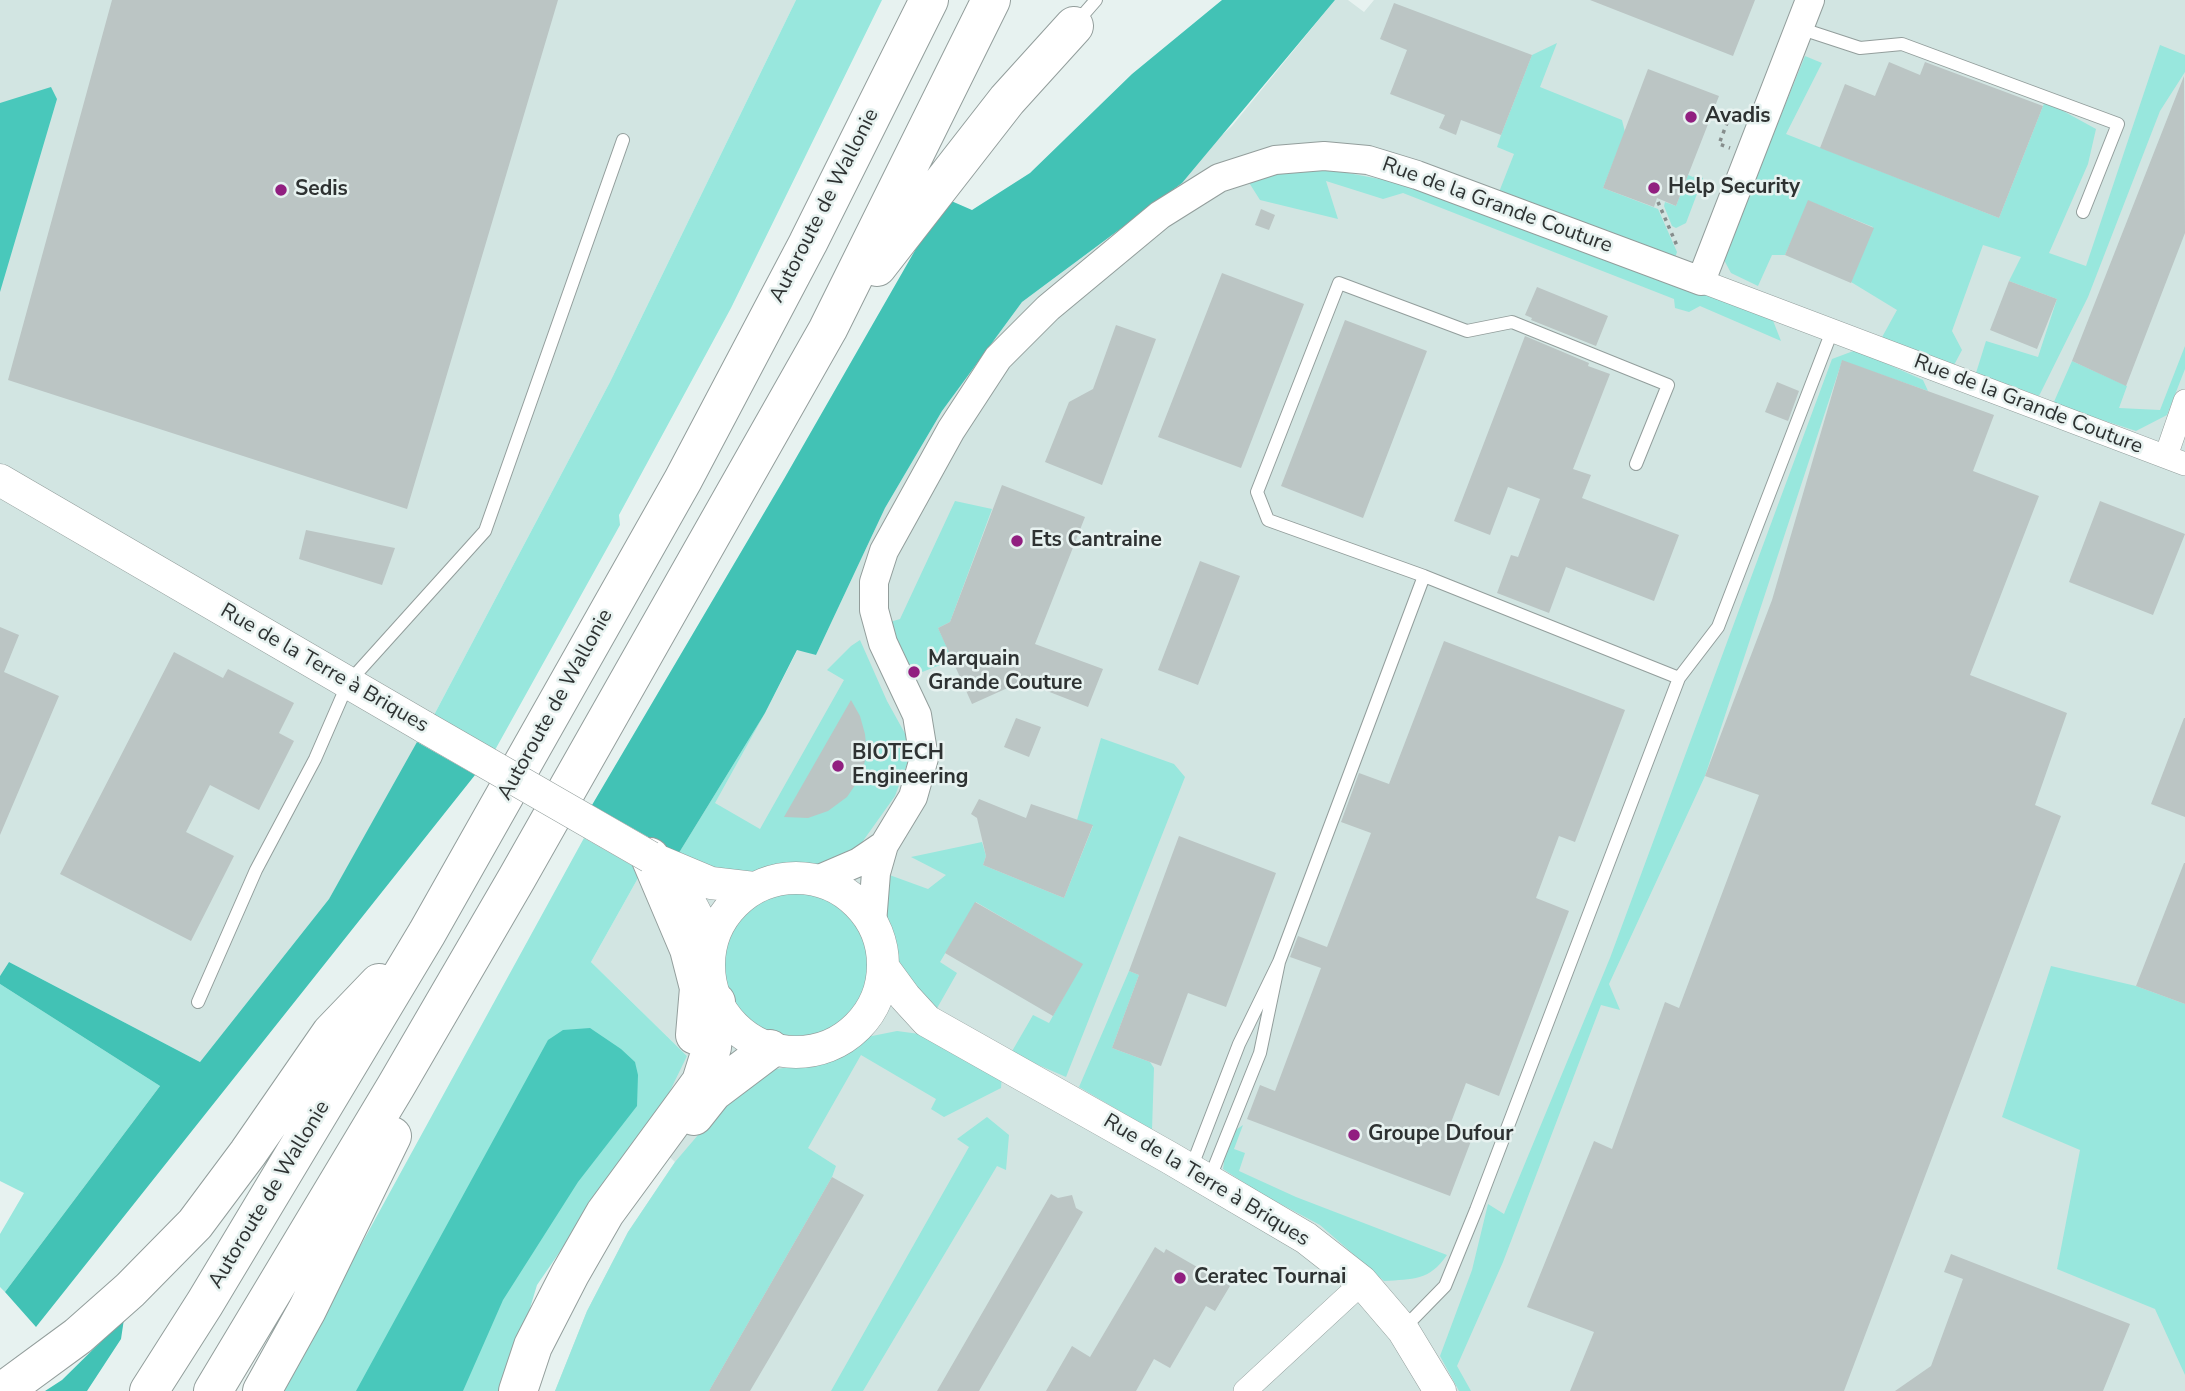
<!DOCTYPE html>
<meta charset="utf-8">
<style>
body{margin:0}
canvas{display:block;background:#e7f2f0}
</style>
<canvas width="2185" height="1391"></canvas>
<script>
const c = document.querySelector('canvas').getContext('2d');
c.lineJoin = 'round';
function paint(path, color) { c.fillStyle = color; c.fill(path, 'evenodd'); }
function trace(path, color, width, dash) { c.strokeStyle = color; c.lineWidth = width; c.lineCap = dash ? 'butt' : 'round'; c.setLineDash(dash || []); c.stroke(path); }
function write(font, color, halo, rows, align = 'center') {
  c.font = font + ' "Nunito Sans",sans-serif'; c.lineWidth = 5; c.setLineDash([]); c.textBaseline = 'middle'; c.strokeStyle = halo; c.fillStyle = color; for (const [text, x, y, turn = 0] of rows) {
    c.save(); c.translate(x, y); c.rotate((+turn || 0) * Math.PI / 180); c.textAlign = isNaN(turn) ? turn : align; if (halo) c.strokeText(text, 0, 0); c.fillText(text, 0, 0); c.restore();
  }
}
paint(new Path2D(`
 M0 0H796L610 382 434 715 329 899 200 1062 9 962 0 976Z
 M1335 0H1348L1364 12 1374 0H2185V1391H555L587 1311 628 1232 675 1162 643 1131 687 1056 591 962 642 871 765 713 798 649 816 655 885 508 942 411 1022 302 1122 228 1232 126Z`), '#d2e5e2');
paint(new Path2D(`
 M796 0H882L731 308 619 515 620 525 495 750 434 715 610 382Z
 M1557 43 1540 87 1622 120 1625 132 1603 188 1658 209 1677 252 1675 258 1499 192 1514 154 1497 147 1501 135 1532 55Z
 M2160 45 2185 55V72L2160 111 2088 297 2039 396 1976 373 1986 341 2038 357 2057 299 2009 281 2021 257 1983 245 1952 331 1962 350 1954 365 1881 339 1897 310 1851 282 1873 227 1809 201 1785 255H1772L1758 286 1731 273 1723 258 1805 56 1822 63 1786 134 1999 218 2045 101 2096 129 2088 164 2049 253 2086 266Z
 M1332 170 1406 184 1772 318 1781 341 1700 306 1689 312 1675 308 1674 299 1403 193 1383 199 1326 181 1338 219 1260 200 1248 181 1284 171Z
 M1688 175 1693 177 1697 175 1703 178 1686 223 1676 228 1672 226 1664 206 1665 202 1676 206Z
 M2185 346V369L2167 415 2136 431 2053 404 2072 361 2127 386 2119 408 2160 410Z
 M1856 350 1923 380 1928 391 1842 361 1705 776 1609 984 1620 1010 1601 1005 1503 1262 1457 1366 1471 1391H1459L1440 1356 1472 1270 1488 1204 1504 1214 1610 958 1832 359Z
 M955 501 992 509 950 622 938 628 953 660 912 676 890 622 900 619Z
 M860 640 887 701 913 748 895 796 858 848 844 863 801 870 755 871 711 883 677 856 765 713 715 803 760 829 844 680 827 670 851 646Z
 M1101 738 1174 764 1185 777 1066 1077 1011 1053 1033 1015 1049 1023 1082 964 976 902 940 962 957 973 936 1010 883 967 884 873 928 889 946 875 911 857 982 842 986 856 983 865 1064 898 1093 826 1077 820Z
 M584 838 642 871 591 962 687 1056 669 1093 537 1285 505 1391H281Z
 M722 965a74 74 0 1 1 148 0a74 74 0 1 1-148 0Z
 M2051 966 2136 986 2185 1004V1375L2155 1309 2057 1269 2080 1150 2002 1117Z
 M1129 971 1139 975 1112 1048 1150 1062 1154 1068 1152 1130 1079 1087Z
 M0 984 160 1086 5 1292 0 1287V1234L24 1193 0 1181Z
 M897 1031 927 1035 1002 1075 1001 1088 944 1117 931 1109 936 1099 861 1055 808 1148 836 1166 832 1177 709 1391H555L587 1311 628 1232 675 1162 739 1087 769 1070 813 1064 867 1037Z
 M987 1117 1009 1135 1006 1170 997 1166 863 1391H831L969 1147 957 1139Z
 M1243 1125 1234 1149 1245 1153 1239 1171 1296 1197 1447 1255C1429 1281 1413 1279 1384 1281L1320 1225 1260 1193 1223 1169 1228 1135Z`), '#98e7dd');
paint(new Path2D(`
 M1222 0H1335L1182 183 1022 302 942 411 885 508 816 655 797 650 765 713 677 856 657 842 592 805 784 479 937 212 949 200 972 210 1030 173 1132 74Z
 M417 742 475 775 36 1327 5 1292 160 1086 0 984V976L9 962 200 1062 329 899Z
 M124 1319 121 1339 87 1391H45L62 1380Z`), '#42c2b5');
paint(new Path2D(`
 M51 87 57 99 0 292V103Z
 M590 1028 621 1049 635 1062 638 1075 637 1106 578 1182 503 1300 463 1391H356L548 1040 563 1030Z`), '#49c8bb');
paint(new Path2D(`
 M112 0H558L407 509 8 380Z
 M1590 0H1755L1733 56Z
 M1394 3 1532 55 1501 135 1461 120 1456 135 1439 128 1445 115 1390 94 1407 50 1380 39Z
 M1889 62 1920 75 1925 62 2043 106 1999 218 1820 148 1845 84 1875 96Z
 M1648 69 1719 96 1676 206 1657 198 1654 207 1603 188Z
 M2184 76 2185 233 2126 386 2072 361Z
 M1808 200 1874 228 1851 283 1785 255Z
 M1261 209 1275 215 1269 230 1255 225Z
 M1222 273 1304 304 1241 468 1158 437Z
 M2009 281 2057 299 2037 349 1990 330Z
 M1537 287 1608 316 1596 346 1531 320 1532 318 1525 315Z
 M1345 320 1427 351 1363 518 1281 486Z
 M1116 325 1156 339 1102 485 1045 462 1069 402 1093 389Z
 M1525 336 1589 363 1588 366 1610 374 1573 469 1591 475 1582 498 1679 535 1654 601 1566 567 1549 613 1497 593 1511 555 1518 557 1540 499 1508 487 1490 535 1454 521Z
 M1842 360 1994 415 1973 471 2039 496 1970 675 2067 713 2035 805 2061 816 1844 1391H1570L1594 1332 1527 1307 1594 1141 1612 1149 1665 1002 1679 1008 1759 795 1705 776 1772 600Z
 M1777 382 1799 391 1788 421 1765 412Z
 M1002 485 1085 517 1035 644 1103 669 1088 707 1029 684 1032 677 972 704 938 628 950 622Z
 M2100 501 2185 534 2153 615 2069 582Z
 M306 530 395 548 382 585 299 559Z
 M1200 561 1240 576 1198 685 1158 670Z
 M0 627 19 635 4 672 59 696 0 835Z
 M1444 641 1625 710 1575 842 1559 836 1536 898 1569 911 1499 1096 1466 1083 1447 1133 1471 1141 1450 1196 1247 1119 1260 1085 1275 1091 1321 968 1290 957 1298 936 1327 947 1371 833 1341 822 1359 773 1389 784Z
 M174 652 223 678 228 669 294 703 279 733 294 741 259 810 210 785 186 832 234 856 191 941 60 874Z
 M851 700 860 716 865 734 867 754 860 778 847 797 828 811 808 818 784 817Z
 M1016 718 1041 727 1029 757 1004 747Z
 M2184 718H2185V817L2151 804Z
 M979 799 1026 818 1031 804 1093 825 1064 898 983 865 986 856 977 818 971 814Z
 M1179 836 1276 873 1226 1007 1188 993 1161 1066 1112 1048 1139 975 1129 971Z
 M2184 863H2185V1004L2136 986Z
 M975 902 1083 964 1053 1016 945 953Z
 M832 1177 864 1195 783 1335 750 1391H709Z
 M1051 1194 1058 1198 1072 1195 1076 1208 1083 1212 979 1391H937Z
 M1155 1247 1164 1253 1166 1249 1230 1286 1215 1311 1206 1306 1170 1368 1154 1359 1136 1391H1046L1072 1346 1090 1357Z
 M1951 1254 2130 1324 2103 1391H1895L1931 1366 1963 1279 1944 1272Z`), '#bbc5c4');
const service = new Path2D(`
 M1076 23 1096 0
 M1799 28 1860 48 1902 44 2118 124 2083 212
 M1636 464 1668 385 1512 322 1467 331 1339 283 1257 492 1268 520 1424 576 1679 678
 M1279 962 1424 576
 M198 1002 256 870 315 759 348 683 485 531 623 140
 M1190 1171 1239 1044 1279 962 1260 1053 1209 1180
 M1403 1329 1445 1286 1476 1210 1679 678 1718 627 1832 331`);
const minor = new Path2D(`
 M1701 281 2185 464
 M2166 456 2185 401
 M1245 1391 1351 1293 1361 1281`);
const tertiary = new Path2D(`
 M817 880 859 862 884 845
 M872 923 876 873 884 845 913 797 924 758 917 715 883 643 874 610V582L884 551 951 430 998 358 1048 308 1160 215 1219 178 1275 160 1324 156 1368 160 1417 175 1701 281 1810 0`);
const secondary = new Path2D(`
 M0 480 426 728
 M661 862 711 883 754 888
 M661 868C690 899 697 910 710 951
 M709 965a87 87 0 1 1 174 0a87 87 0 1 1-174 0Z
 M883 967 905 997 927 1021 1170 1158 1306 1238 1361 1281 1403 1330 1440 1391`);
const motorway = new Path2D(`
 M877 267 1007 100 1074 26
 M650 857 689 949 699 988 695 1035
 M694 1116 713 1092 770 1049
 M3 1391 78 1336 130 1290 195 1224 248 1153 331 1033 379 983
 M149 1391 205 1303 427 933 683 480 808 243 929 0
 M213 1391 396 1086 517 878 828 329 991 0
 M262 1391 307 1310 392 1136
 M518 1391 533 1346 570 1274 605 1213 701 1082 712 1047 716 1002`);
trace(service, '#939e9c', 14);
trace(minor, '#939e9c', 24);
trace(tertiary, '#939e9c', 30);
trace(secondary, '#939e9c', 33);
trace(motorway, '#939e9c', 40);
trace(new Path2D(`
 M1710 117 1727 123 1719 144 1730 148
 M1658 202 1678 248`), '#868d8c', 3.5, [3.5, 5]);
trace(service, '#fff', 12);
trace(minor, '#fff', 23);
trace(tertiary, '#fff', 28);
trace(secondary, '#fff', 32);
trace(motorway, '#fff', 38);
const secondaryBridge = new Path2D(`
 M426 728 650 857`);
trace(secondaryBridge, '#939e9c', 33, []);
trace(secondaryBridge, '#fff', 32);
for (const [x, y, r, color] of [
 [1691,117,7,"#911f80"],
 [1654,188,7,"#911f80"],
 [281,190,7,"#911f80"],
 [1017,541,7,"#911f80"],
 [914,672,7,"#911f80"],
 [838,766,7,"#911f80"],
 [1354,1135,7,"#911f80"],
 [1180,1278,7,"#911f80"]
]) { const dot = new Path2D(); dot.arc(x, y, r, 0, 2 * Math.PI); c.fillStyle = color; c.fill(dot); trace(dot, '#e7f2f0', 2.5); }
write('bold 21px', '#2e3232', '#e7f2f0', [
 ["Avadis",1705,117],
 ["Help Security",1668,188],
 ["Sedis",295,190],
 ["Ets Cantraine",1031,541],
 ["Marquain",928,660],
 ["Grande Couture",928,684],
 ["BIOTECH",852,754],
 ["Engineering",852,778],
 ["Groupe Dufour",1368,1135],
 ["Ceratec Tournai",1194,1278]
], 'left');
write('21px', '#2e3232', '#e7f2f0', [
 ["Autoroute de Wallonie",825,206,-63],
 ["Rue de la Grande Couture",1497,206,20],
 ["Rue de la Grande Couture",2028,405,21],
 ["Rue de la Terre à Briques",324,669,30],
 ["Autoroute de Wallonie",556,705,-61],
 ["Rue de la Terre à Briques",1206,1181,31],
 ["Autoroute de Wallonie",270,1195,-59]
]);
</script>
